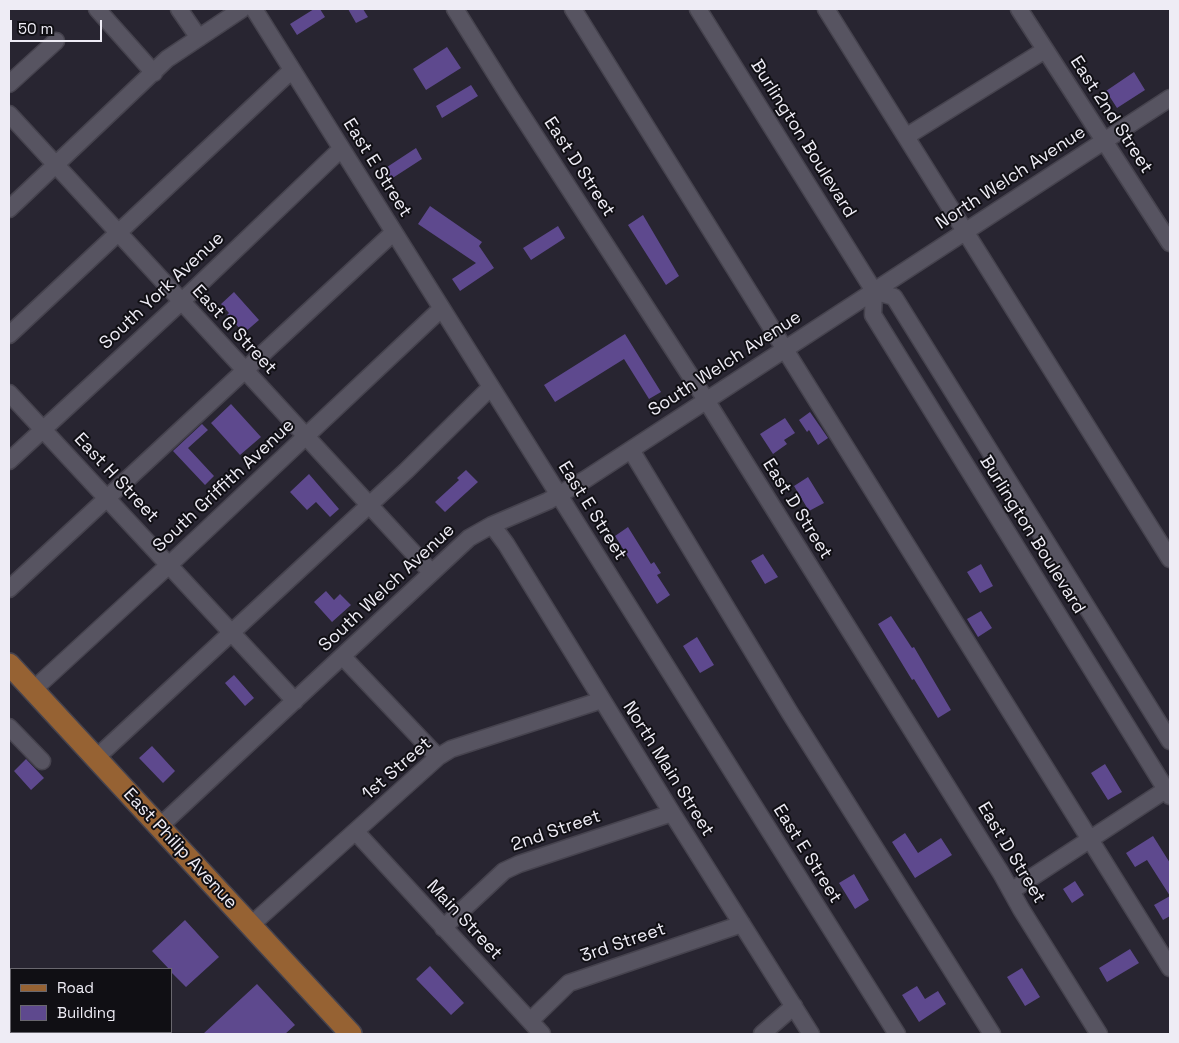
<!DOCTYPE html>
<style>
body{margin:0}
#map{position:relative;width:1179px;height:1043px;overflow:hidden;background:#282531;font-family:"Space Grotesk",sans-serif}
canvas{display:block}
.frame{position:absolute;inset:0;border:10px solid #eeecf5;pointer-events:none}
.legend{position:absolute;left:10px;top:968px;width:162px;height:65px;box-sizing:border-box;background:#100f14;border:1px solid #69676e;margin:0;padding:6px 9px;list-style:none;font-size:15px;color:#eeecf5}
.legend li{display:flex;align-items:center;gap:10px;height:25px}
.legend b{width:25px;border:1px solid #69676e}
.scale{position:absolute;left:10px;top:20px;width:92px;height:22px;box-sizing:border-box;border:2px solid #eeecf5;border-top:0;padding-left:6px;font-size:15px;line-height:18px;white-space:nowrap;color:#eeecf5;-webkit-text-stroke:4px #100f14;paint-order:stroke}
</style>
<div id="map">
<canvas width="1179" height="1043"></canvas>
<div class="frame"></div>
<ul class="legend">
<li><b style="height:6px;background:#966233"></b>Road</li>
<li><b style="height:14px;background:#5e498e"></b>Building</li>
</ul>
<div class="scale">50 m</div>
</div>
<script>
const c = document.querySelector('canvas').getContext('2d');
c.lineJoin = 'round';
function paint(path, color) { c.fillStyle = color; c.fill(path, 'evenodd'); }
function trace(path, color, width, dash) { c.strokeStyle = color; c.lineWidth = width; c.lineCap = dash ? 'butt' : 'round'; c.setLineDash(dash || []); c.stroke(path); }
function write(font, color, halo, rows, align = 'center') {
  c.font = font + ' "Space Grotesk",sans-serif'; c.lineWidth = 4; c.setLineDash([]); c.textBaseline = 'middle'; c.strokeStyle = halo; c.fillStyle = color; for (const [text, x, y, turn = 0] of rows) {
    c.save(); c.translate(x, y); c.rotate((+turn || 0) * Math.PI / 180); c.textAlign = isNaN(turn) ? turn : align; if (halo) c.strokeText(text, 0, 0); c.fillText(text, 0, 0); c.restore();
  }
}
paint(new Path2D(`
 M314 9H320L325 17 297 35 290 24Z
 M348 9H363L368 17 356 23Z
 M447 47 461 68 426 90 413 69Z
 M1134 72 1145 90 1117 108 1106 91Z
 M471 85 478 96 442 118 436 106Z
 M416 148 422 159 388 181 381 171Z
 M430 206 482 242 479 246 494 268 460 291 452 279 476 263 418 224Z
 M643 215 679 276 666 285 628 225Z
 M558 226 565 238 531 260 523 248Z
 M234 292 259 320 244 333 227 315 229 313 221 304Z
 M625 334 661 392 649 399 624 359 555 402 544 385Z
 M231 404 261 437 240 455 211 423Z
 M810 412 828 438 818 445 809 430 807 432 799 420Z
 M785 418 795 433 784 440 787 444 773 454 760 434Z
 M202 424 208 430 188 448 214 476 205 485 173 451Z
 M466 470 478 482 445 512 435 502 459 480 457 478Z
 M309 474 339 509 330 517 316 502 307 510 290 492Z
 M808 477 824 503 809 511 794 486Z
 M628 527 651 564 654 562 661 573 657 575 670 595 657 604 615 536Z
 M763 554 778 577 765 584 751 561Z
 M981 564 993 586 980 593 967 572Z
 M326 591 334 600 340 594 351 605 332 622 314 602Z
 M981 611 992 628 978 637 967 619Z
 M891 616 912 648 914 647 951 710 938 718 914 679 912 680 878 624Z
 M697 637 714 665 700 673 683 646Z
 M234 675 254 698 245 706 225 683Z
 M152 746 175 771 163 783 139 758Z
 M26 759 44 778 31 790 14 771Z
 M1105 764 1122 792 1108 800 1091 773Z
 M905 833 918 853 941 838 952 855 915 878 892 842Z
 M1153 836 1170 863V916L1163 920 1154 905 1170 896 1147 860 1135 867 1126 853Z
 M854 874 869 900 855 909 839 883Z
 M1075 881 1084 895 1072 903 1063 889Z
 M185 920 219 957 186 987 171 972V969H169L152 951Z
 M1130 949 1139 963 1107 982 1099 968Z
 M430 966 464 1003 451 1015 416 979Z
 M1022 968 1040 997 1025 1006 1007 977Z
 M257 984 295 1025 285 1034H203Z
 M917 986 925 999 938 991 946 1004 919 1022 902 995Z`), '#5e498e');
const minor = new Path2D(`
 M97 9 154 73
 M179 9 199 38
 M254 9 897 1034
 M455 9 508 94 706 400 1001 873 1021 909 1099 1034
 M573 9 1170 968
 M698 9 874 291 873 315 1170 796
 M826 9 1170 559
 M1019 9 1170 243
 M9 84 56 41
 M9 114 431 572
 M907 136 1045 50
 M9 209 167 59 242 9
 M874 291 894 297 1170 741
 M9 335 292 70
 M9 393 295 701
 M631 450 790 713 992 1034
 M9 461 181 302 341 149
 M492 525 506 544 672 813 811 1034
 M9 589 394 232
 M343 657 438 757
 M33 690 169 565 441 309
 M9 727 42 761
 M96 758 406 471 491 387
 M159 827 469 538 492 525 548 501 586 479 1170 98
 M356 832 542 1034
 M1011 891 1170 787
 M251 925 438 757 451 749 602 700
 M443 928 504 871 519 864 672 813
 M530 1021 569 983 742 924
 M762 1034 794 1006`);
const major = new Path2D(`
 M9 664 351 1034`);
trace(minor, '#46434e', 19);
trace(major, '#46434e', 24);
trace(minor, '#575461', 16);
trace(major, '#966233', 21);
write('18px', '#eeecf5', '#100f14', [
 ["East 2nd Street",1111,115,57],
 ["Burlington Boulevard",803,139,58],
 ["East D Street",579,167,57],
 ["East E Street",377,168,58],
 ["North Welch Avenue",1011,178,-33],
 ["South York Avenue",162,291,-43],
 ["East G Street",234,330,47],
 ["South Welch Avenue",725,364,-33],
 ["East H Street",116,478,47],
 ["South Griffith Avenue",224,486,-43],
 ["East D Street",797,509,58],
 ["East E Street",592,511,58],
 ["Burlington Boulevard",1032,535,58],
 ["South Welch Avenue",387,588,-43],
 ["1st Street",397,769,-41],
 ["North Main Street",668,769,58],
 ["2nd Street",556,831,-19],
 ["East Philip Avenue",180,849,47],
 ["East D Street",1011,853,59],
 ["East E Street",807,854,58],
 ["Main Street",464,920,47],
 ["3rd Street",623,943,-19]
]);
</script>
